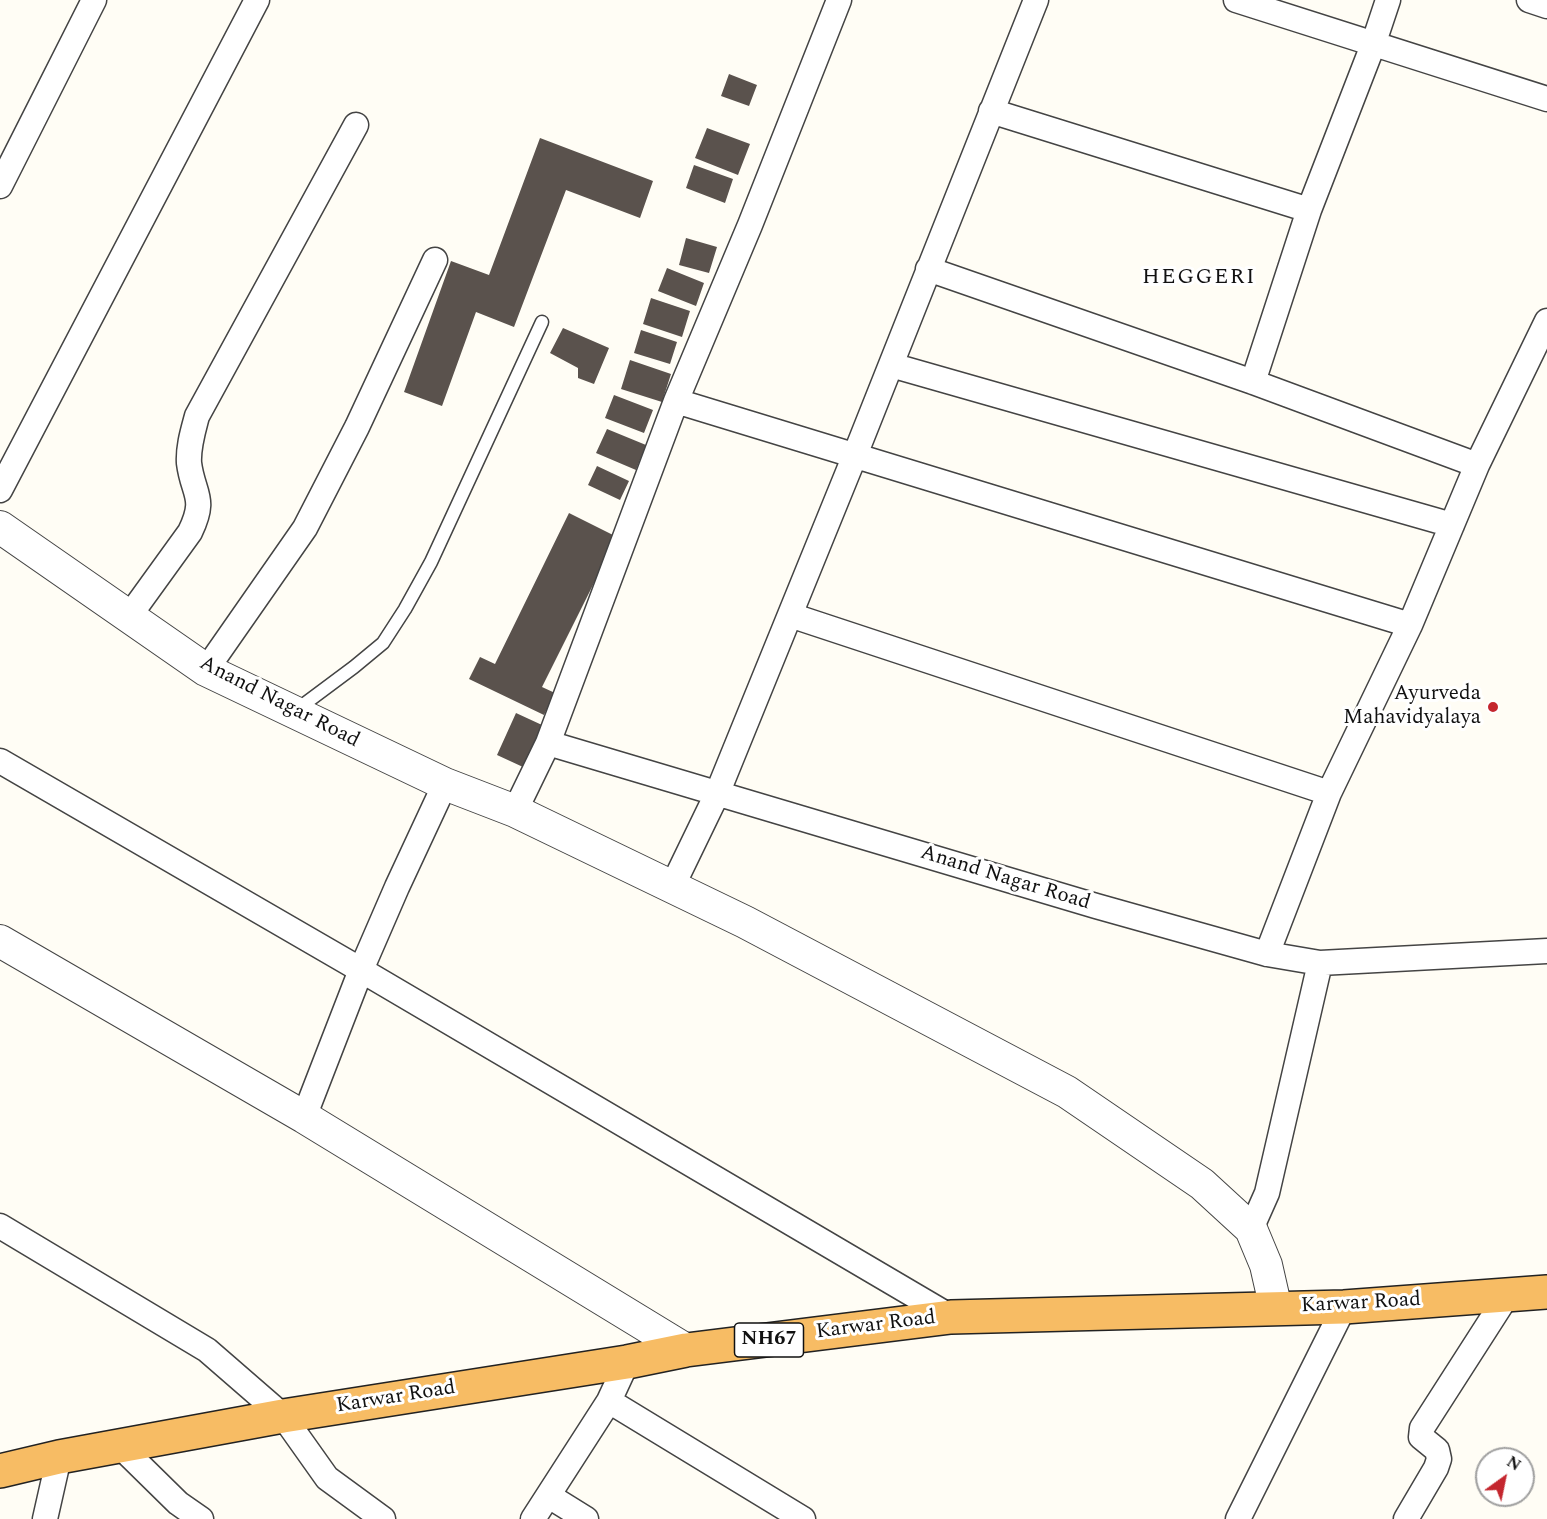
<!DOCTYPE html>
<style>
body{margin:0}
#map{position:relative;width:1547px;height:1519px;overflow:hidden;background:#fffdf5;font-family:Spectral,serif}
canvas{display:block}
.north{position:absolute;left:1475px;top:1447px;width:60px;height:60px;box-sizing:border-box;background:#fff;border:2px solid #a0a0a0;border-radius:50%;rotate:33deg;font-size:16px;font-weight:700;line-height:24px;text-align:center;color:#111}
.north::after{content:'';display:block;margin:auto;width:21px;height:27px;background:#c4262e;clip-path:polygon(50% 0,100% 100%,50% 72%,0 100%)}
</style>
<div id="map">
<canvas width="1547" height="1519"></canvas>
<div class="north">N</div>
</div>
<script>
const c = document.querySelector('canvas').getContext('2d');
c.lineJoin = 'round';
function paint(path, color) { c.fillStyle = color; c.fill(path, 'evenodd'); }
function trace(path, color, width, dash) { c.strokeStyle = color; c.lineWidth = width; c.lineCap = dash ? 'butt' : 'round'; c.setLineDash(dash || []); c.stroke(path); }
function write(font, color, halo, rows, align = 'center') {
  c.font = font + ' Spectral,serif'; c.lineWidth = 6; c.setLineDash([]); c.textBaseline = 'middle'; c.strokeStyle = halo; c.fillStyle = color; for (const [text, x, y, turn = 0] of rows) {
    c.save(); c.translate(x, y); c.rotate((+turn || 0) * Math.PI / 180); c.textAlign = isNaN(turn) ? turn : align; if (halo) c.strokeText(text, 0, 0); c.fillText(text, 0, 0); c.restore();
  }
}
paint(new Path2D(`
 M729 74 757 85 749 106 721 96Z
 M707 128 750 144 738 175 695 158Z
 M540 138 653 181 640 218 566 190 514 327 476 312 442 406 404 392 451 261 489 275Z
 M694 165 733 179 725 203 686 188Z
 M686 238 717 247 709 273 679 265Z
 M667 268 704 283 696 306 658 291Z
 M651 298 690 311 682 337 643 324Z
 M563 328 609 348 594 384 578 378V368L550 353Z
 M641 330 677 342 670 364 634 353Z
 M630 360 671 374 662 402 621 389Z
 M614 395 653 410 644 433 605 418Z
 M607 429 646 445 636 470 596 453Z
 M597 466 629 481 620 500 588 485Z
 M569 513 617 537 542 687 555 693 544 715 469 679 480 657 495 664Z
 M516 713 542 725 523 767 497 755Z`), '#5a524d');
const service = new Path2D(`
 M295 711 354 667 383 643 405 609 431 562 542 322`);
const minor = new Path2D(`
 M1236 0 1547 99
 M1529 0 1547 6
 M991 111 1309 210 1253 382
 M0 186 94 0
 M1309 210 1373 45 1388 0
 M928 269 1253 382 1477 465
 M891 365 1452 525
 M676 401 1410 625
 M0 490 257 0
 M130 615 190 532C207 497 193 495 189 463 188 447 193 431 197 416L356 125
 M790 615 1329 793
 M206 670 305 528 357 427 435 260
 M548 743 676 401 750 225 839 0
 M0 761 361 970 951 1317
 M515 811 548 743 1096 906 1267 954 1320 963 1547 951
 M672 887 717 794 855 455 1036 0
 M1267 954 1329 793 1410 625 1477 465 1547 321
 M304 1117 361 970 397 887 445 784
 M0 1226 207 1350 283 1416 327 1478 383 1519
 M1251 1229 1267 1193 1320 963
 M609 1401 803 1519
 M120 1446 178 1503 201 1519
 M549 1496 586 1519
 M45 1519 59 1457
 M533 1519 609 1401 627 1362
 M1238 1519 1344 1307
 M1406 1519 1436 1468 1439 1459 1437 1450 1421 1437 1422 1428 1508 1294`);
const tertiary = new Path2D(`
 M0 527 206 670 445 784 515 811 745 922 1067 1092 1202 1184 1251 1229 1266 1265 1276 1309
 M0 941 304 1117 686 1350`);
const trunk = new Path2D(`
 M0 1471 59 1457 283 1416 627 1362 686 1350 951 1317 1344 1307 1547 1292`);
trace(service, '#444', 15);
trace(minor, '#444', 27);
trace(tertiary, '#444', 34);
trace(trunk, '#222', 36);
trace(service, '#fff', 12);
trace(minor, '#fff', 24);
trace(tertiary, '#fff', 32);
trace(trunk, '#f7bc64', 33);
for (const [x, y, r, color] of [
 [1493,707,6,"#c4262e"]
]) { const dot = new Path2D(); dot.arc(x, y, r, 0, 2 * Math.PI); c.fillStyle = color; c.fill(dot); trace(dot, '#fff', 2); }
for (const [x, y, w] of [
 [769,1340,69]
]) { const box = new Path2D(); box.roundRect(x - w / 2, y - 17, w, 34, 4.5); c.fillStyle = '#fff'; c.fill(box); trace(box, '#111', 1.5); }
write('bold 20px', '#111', null, [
 ["NH67",769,1340]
]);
write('21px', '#111', '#fff', [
 ["Ayurveda",1481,695],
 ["Mahavidyalaya",1481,719]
], 'right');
write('21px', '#111', '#fff', [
 ["Anand Nagar Road",279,703,27],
 ["Anand Nagar Road",1005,879,17],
 ["Karwar Road",1361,1304,-3],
 ["Karwar Road",876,1326,-7],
 ["Karwar Road",396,1398,-9]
]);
c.letterSpacing = '1.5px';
write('22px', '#111', '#fff', [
 ["HEGGERI",1199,279]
]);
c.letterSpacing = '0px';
</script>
